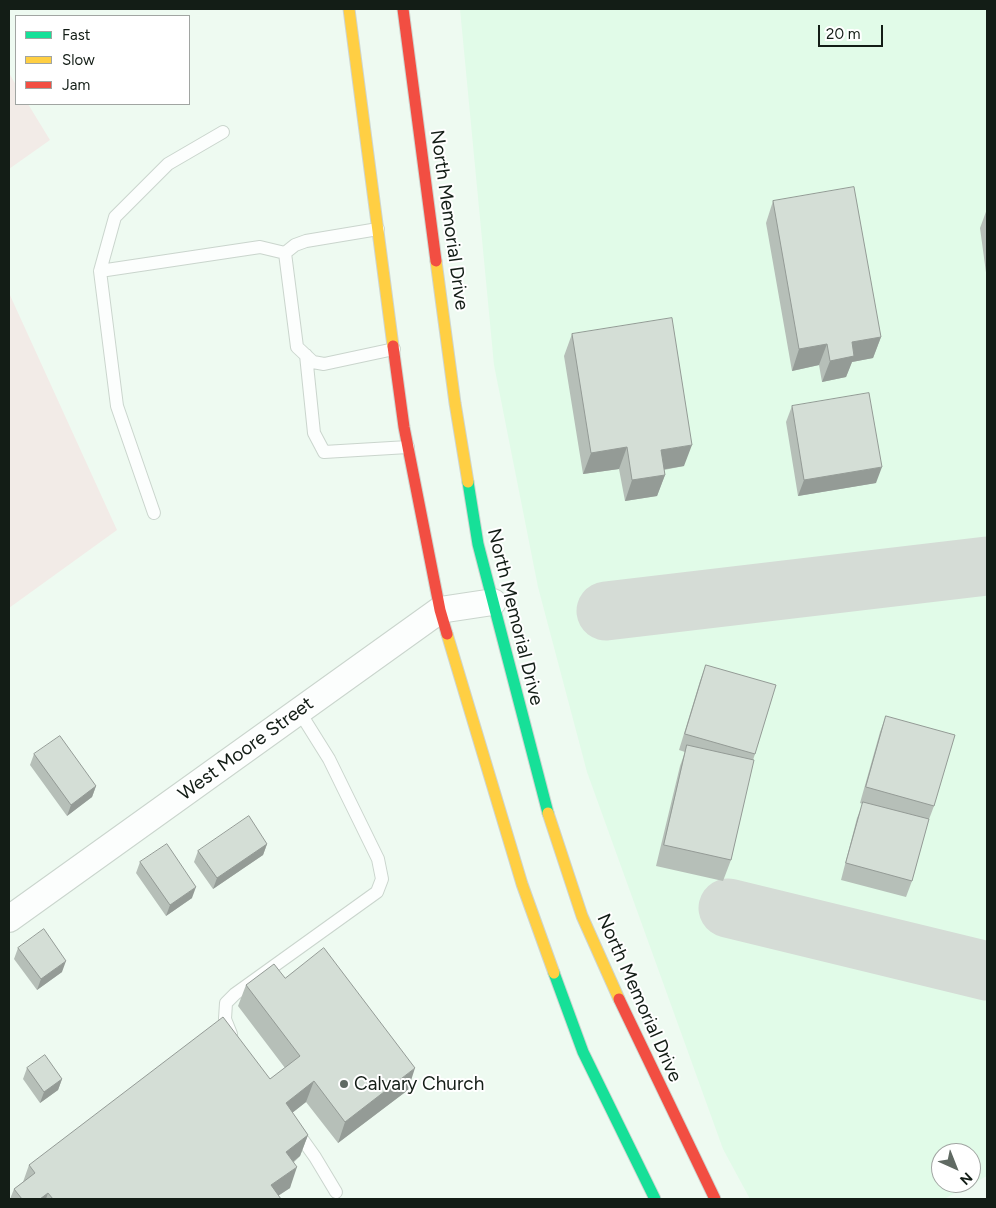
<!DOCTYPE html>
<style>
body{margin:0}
#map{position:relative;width:996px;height:1208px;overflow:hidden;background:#eefaf1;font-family:Figtree,sans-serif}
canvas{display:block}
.frame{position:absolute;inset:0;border:10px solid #131d16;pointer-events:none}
.legend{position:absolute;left:15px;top:15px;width:175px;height:90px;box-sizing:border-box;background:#fff;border:1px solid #a1a5a2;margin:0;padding:6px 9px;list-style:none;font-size:15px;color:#131d16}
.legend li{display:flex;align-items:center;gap:10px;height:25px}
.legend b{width:25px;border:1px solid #a1a5a2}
.north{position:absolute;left:931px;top:1143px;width:50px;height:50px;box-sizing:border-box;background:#fff;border:1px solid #a1a5a2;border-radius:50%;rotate:136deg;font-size:14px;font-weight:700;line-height:20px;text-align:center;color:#131d16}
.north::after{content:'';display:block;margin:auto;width:18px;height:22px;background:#606a63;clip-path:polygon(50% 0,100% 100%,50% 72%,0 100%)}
.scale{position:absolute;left:818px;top:25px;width:65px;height:22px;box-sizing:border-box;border:2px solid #131d16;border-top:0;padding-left:6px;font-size:15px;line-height:18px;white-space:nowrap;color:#131d16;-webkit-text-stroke:4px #fff;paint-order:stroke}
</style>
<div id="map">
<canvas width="996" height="1208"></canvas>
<div class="frame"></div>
<ul class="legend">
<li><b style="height:6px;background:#16e098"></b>Fast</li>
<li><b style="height:6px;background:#ffcf43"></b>Slow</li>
<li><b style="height:6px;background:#f24e42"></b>Jam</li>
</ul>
<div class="north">N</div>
<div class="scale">20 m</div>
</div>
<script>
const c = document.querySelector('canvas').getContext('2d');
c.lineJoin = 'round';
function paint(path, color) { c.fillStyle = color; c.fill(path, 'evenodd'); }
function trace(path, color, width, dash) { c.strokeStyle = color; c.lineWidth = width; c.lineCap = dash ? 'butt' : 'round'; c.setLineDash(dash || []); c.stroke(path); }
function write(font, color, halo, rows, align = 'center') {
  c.font = font + ' Figtree,sans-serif'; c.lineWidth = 4; c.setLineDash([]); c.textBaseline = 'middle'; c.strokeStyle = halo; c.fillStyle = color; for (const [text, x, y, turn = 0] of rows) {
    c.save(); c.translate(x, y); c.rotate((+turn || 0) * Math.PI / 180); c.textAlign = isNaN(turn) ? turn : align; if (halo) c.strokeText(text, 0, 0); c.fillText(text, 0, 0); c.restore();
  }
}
paint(new Path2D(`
 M460 9H987V1176L944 1199H750L723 1149 587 772 538 587 494 365ZM941 1153H971V1183H941Z`), '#e1fbe8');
paint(new Path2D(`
 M9 73 16 85V104H28L50 140 9 169Z
 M9 293 117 530 9 608Z`), '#f2ebe7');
trace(new Path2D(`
 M606 611 987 566
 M728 908 987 971`), '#d5dcd6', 59);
const lane = new Path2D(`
 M378 229 306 241 295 245 285 253 297 347 313 362 324 364 394 349
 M100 271 115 217 168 164 223 132
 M306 355 314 433 324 452 408 447
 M154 513 117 406 100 271 260 247 285 253
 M231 1034 225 1019 226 1003 235 994 377 892 382 879 378 859 329 759 299 711
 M295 1129 315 1157 336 1192`);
const street = new Path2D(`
 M9 919 440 610 493 602`);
const fast = new Path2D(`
 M468 482 478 544 548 813
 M554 973 583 1052 655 1199`);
const slow = new Path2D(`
 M349 9 393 346
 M436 261 455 403 468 482
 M447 634 522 884 554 973
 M548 813 582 916 619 999`);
const jam = new Path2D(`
 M403 9 436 261
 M393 346 404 427 440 610 447 634
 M619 999 715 1199`);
trace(lane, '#cad5cd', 14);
trace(street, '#cad5cd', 28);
trace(fast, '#ced5d0', 13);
trace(slow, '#ced5d0', 13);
trace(jam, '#ced5d0', 13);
trace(lane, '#fcfefd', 12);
trace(street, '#fcfefd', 26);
trace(fast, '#16e098', 11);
trace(slow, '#ffcf43', 11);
trace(jam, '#f24e42', 11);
paint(new Path2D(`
 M773 201 881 337 873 358 852 362 846 377 822 382 819 365 792 371 766 223Z
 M987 209V280L980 228Z
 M572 334 684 466 664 470 665 475 657 496 625 501 619 469 583 474 564 356Z
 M792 406 876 483 798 496 786 422Z
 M706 665 755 754 753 760 731 860 723 881 656 866 680 766 685 752 679 750 700 681Z
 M886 716 934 806 928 822 912 881 906 897 841 880 857 818 863 804 860 803 880 732Z
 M34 754 96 786 92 797 67 816 30 765Z
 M267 844 263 855 213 889 194 862 198 851Z
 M140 862 192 898 166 916 136 873Z
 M18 948 62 972 37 990 14 959Z
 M285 978 408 1090 338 1143 306 1102 292 1113 308 1135 300 1156 294 1162 290 1188 278 1196 281 1199H10L14 1189 23 1182 29 1165 270 1079 285 1068 238 1006 246 985Z
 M27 1068 62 1079 58 1090 40 1103 23 1079Z`), '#b6bfb8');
paint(new Path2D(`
 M881 337 873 358 852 362 846 377 822 382 830 361 852 342Z
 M827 344 819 365 792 371 799 349Z
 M692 445 684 466 654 471 661 450Z
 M627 447 619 469 583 474 591 453Z
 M882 467 876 483 798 496 804 480Z
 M665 475 657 496 625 501 632 480Z
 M96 786 92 797 67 816 71 805Z
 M267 844 263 855 213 889 217 878Z
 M196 887 192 898 166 916 170 905Z
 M66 961 62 972 37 990 41 979Z
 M415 1068 408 1090 338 1143 345 1122Z
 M62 1079 58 1090 40 1103 44 1092Z
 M314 1081 306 1102 278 1124 286 1103Z
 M308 1135 300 1156 279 1173 286 1152Z
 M297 1167 290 1188 273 1199 271 1185Z
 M48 1193 46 1199H40Z`), '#949b96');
const building = new Path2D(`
 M854 187 881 337 852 342 854 356 830 361 827 344 799 349 773 201Z
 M672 318 692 445 661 450 665 475 632 480 627 447 591 453 572 334Z
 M869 393 882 467 804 480 792 406Z
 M706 665 776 685 755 754 685 734Z
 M886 716 955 735 934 806 866 787Z
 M60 736 96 786 71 805 34 754Z
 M687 745 754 760 731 860 664 845Z
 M863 802 929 819 912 881 846 863Z
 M249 816 267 844 217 878 198 851Z
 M167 844 196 887 170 905 140 862Z
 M44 929 66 961 41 979 18 948Z
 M324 948 415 1068 345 1122 314 1081 286 1103 308 1135 286 1152 297 1167 271 1185 281 1199H53L48 1193 40 1199H22L14 1189 35 1173 29 1165 223 1017 270 1079 300 1056 246 985 274 964 285 978Z
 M45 1055 62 1079 44 1092 27 1068Z`);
paint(building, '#d4ded6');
trace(building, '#949b96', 1);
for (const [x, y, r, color] of [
 [344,1084,5,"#606a63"]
]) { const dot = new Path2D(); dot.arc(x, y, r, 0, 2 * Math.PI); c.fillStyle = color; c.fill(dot); trace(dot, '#fff', 2); }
write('19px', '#131d16', '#fff', [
 ["North Memorial Drive",449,220,82],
 ["North Memorial Drive",515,617,76],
 ["West Moore Street",246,749,-36],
 ["North Memorial Drive",639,998,66]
]);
write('19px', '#131d16', '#fff', [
 ["Calvary Church",354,1084]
], 'left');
</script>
